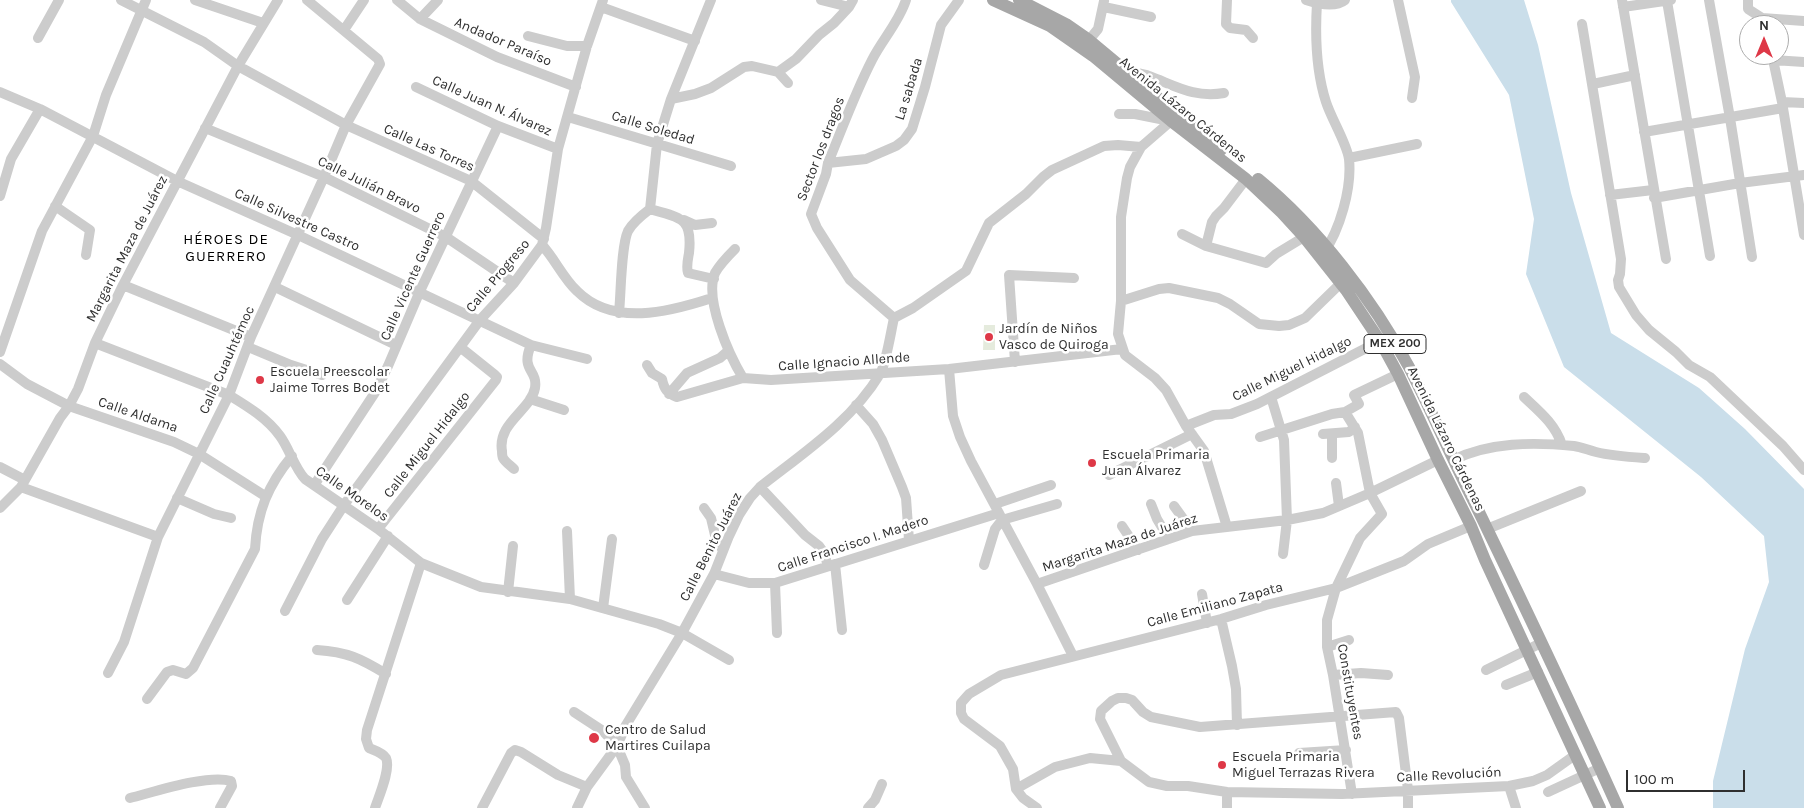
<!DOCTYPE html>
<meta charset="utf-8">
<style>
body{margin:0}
#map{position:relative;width:1804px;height:808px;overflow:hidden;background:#fff;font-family:Karla,sans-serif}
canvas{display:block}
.north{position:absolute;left:1739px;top:15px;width:50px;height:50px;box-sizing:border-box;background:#fff;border:1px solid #acacac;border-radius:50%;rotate:0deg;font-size:14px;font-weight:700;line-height:20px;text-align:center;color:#2f2f2f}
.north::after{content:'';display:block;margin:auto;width:18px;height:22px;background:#de3847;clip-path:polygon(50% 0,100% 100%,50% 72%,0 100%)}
.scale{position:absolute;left:1626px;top:770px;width:119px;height:22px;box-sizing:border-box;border:2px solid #2f2f2f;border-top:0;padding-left:6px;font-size:15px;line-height:18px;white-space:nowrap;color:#2f2f2f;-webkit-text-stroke:4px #fff;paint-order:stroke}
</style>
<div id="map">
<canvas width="1804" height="808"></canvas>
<div class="north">N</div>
<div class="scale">100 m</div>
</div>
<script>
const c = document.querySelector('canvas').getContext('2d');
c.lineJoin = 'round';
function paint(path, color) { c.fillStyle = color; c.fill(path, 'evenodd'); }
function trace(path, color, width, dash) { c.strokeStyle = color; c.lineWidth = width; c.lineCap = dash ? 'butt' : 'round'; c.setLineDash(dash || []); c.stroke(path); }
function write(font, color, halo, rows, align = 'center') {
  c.font = font + ' Karla,sans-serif'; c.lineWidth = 5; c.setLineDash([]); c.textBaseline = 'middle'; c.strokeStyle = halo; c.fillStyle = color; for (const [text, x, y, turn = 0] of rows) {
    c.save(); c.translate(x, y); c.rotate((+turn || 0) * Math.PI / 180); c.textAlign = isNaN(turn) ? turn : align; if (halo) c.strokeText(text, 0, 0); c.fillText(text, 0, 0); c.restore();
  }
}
paint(new Path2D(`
 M984 325H995V350H983Z`), '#e5ebdd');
paint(new Path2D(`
 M1451 0H1524L1538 45 1571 193 1611 333 1699 388 1745 429 1804 489V808H1713V781L1745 649 1769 582 1764 536 1701 477 1564 367 1526 274 1534 219 1509 95 1451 2Z`), '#cadeea');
trace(new Path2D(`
 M121 0 204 42 238 66 346 125 471 181 544 239
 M195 0 263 23
 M397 0 420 19 497 57 576 87
 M821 0 849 7
 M1227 0 1226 24 1230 28 1246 30 1253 38
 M1306 0C1318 4 1335 8 1345 0
 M1398 0 1415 77 1412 98
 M1622 0 1666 259
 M1709 0 1730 118 1752 257
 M1748 0V9L1762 18 1804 21
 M1667 1 1710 256
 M1317 3C1315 35 1316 71 1326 102 1331 118 1347 144 1349 159 1352 188 1340 230 1323 254
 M601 7 695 41
 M1104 7 1151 17
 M1623 7 1671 0
 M420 19 438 0
 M1582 24 1621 259 1620 274 1618 280 1619 287 1636 315 1649 330 1676 352 1689 365 1710 377 1783 446 1804 470
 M344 30 364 0
 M528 36 567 46H587
 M38 38 59 0
 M1089 40 1098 29 1104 1
 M1772 55 1782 102 1804 235
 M1773 60 1804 62
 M1125 71C1133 73 1142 73 1149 76 1176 86 1194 98 1224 93
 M778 72 796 59 819 35 834 23 849 7 853 0
 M1593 84 1635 75
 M416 87 498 126 558 149
 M0 92 40 109 177 181 298 235 531 345 587 359
 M671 99 695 94 711 88 744 67 752 66 778 72 788 83
 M1782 102 1804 103
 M1119 114H1135L1170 121
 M568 117 731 166
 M205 128 324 177 446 237 514 283
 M1644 132 1783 108
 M1141 147 1130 167 1127 178 1121 217V301L1118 334 1125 355 1155 378 1166 390 1186 426 1204 451 1227 527
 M1349 158 1417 144
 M828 163 866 159 896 146 904 140 912 129 925 87 941 25 959 0
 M1610 195 1653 190
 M0 196 11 159 40 109
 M1654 198 1740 183 1804 175
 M55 206 90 230 86 255
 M650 209C679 218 693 216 689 253 688 259 686 266 688 273L714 279
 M684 220 695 225 712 223
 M1182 234 1206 246 1266 263 1276 254 1304 237
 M542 245C555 259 563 278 577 291 613 327 669 312 712 298
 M1206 246 1212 222 1216 216 1224 208 1246 179
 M735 249C728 256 720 264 715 273 704 299 729 355 743 378
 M123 285 251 337
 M275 287 396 345
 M1121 301 1159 289 1169 288 1218 298 1230 304 1259 324 1279 326 1289 325 1305 318 1341 283
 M619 313C621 294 621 246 628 231 633 222 642 215 650 209L657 144 671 99 711 0
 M894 318 850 280 817 228 811 214 826 174 828 163C842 129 855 93 872 60 882 40 899 22 906 0
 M95 343 229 395C247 406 267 418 280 436 289 448 295 469 305 479L378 529 421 563 481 587 570 599 659 624 682 633 729 660
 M248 347 291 365 322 375
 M0 352 42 231 93 136 106 95 146 0
 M1015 362 1009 275 1074 278
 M0 364 27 384 69 406 174 442 199 454 265 496
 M647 365 652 373 662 379C664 389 667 393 677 397L743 378 771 380 949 369 1122 349
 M949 369 953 416 960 437 971 461 1037 584 1073 656
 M669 394 687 373 720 358 728 351
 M1271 397 1284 440 1287 520 1283 554
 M1524 397C1540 412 1555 424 1562 445
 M530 399 564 410
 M856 405 873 424 882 440 902 487 906 498 909 540
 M1345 412 1358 433 1370 493 1382 514 1360 538 1336 588 1327 620V647L1333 675 1352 794
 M1186 426 1214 415 1231 414 1257 404 1380 341
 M1323 434 1349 432 1355 427
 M1260 437 1332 414 1345 412 1359 404 1354 395 1398 374
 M1332 458V434
 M1453 460C1490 442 1533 442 1574 446 1581 447 1588 450 1596 452 1612 456 1629 457 1645 458
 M0 467 25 480
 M514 469C511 466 505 462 503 458 502 456 502 453 502 451 497 423 531 410 535 388 538 369 520 371 531 345
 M1109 475 1192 434
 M1336 483 1339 506
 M315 484 376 391 388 366 420 291 498 126
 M21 487 158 537
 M760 487 805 535 819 546 824 553 828 566
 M177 498 214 514 231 518
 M995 504 1051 485
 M1151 504 1157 519 1169 539
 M1174 506 1192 531
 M0 508 21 487 60 418 69 406 78 389 95 343 123 285 238 66 278 0
 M704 508 711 518 715 535 723 551
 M1122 526 1138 550
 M378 529 496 380 497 377 495 375 460 347
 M1487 529 1581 491
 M567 531 570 599
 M835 564 842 630
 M984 565 995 529 1002 520 1057 504
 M714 574 749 583H775L999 513
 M775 583 777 633
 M1037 584 1192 531 1287 520 1323 513 1370 493 1438 460
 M508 592 513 546
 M1202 594 1207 623
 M347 600 388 536
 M603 608 612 539
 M285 611 322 539 344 505 480 320 514 283 542 245 546 228 558 149 587 46 603 0
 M1221 619 1232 666 1236 689 1237 725
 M1327 647 1349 640
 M317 650C347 652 360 658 386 674
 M1486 670 1541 643
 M108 673 124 642 158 537 229 395 251 337 324 177 346 125 380 64 378 59 307 0
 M1333 675 1361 673 1388 675
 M1506 685 1538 672
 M147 699 167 672 173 670 186 674 193 668 255 549C257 512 268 485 292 456
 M574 712 603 731 617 746 625 765 626 777 645 808
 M1299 753 1346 750
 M1509 786 1516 808
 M1016 789 1055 767 1090 758 1121 761
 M1548 792 1600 768
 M130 798C154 792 208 774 231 781L232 786 220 808
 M375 808C379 796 391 769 386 758 383 753 374 750 369 748L366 739 367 730 421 563
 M482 808 511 753 515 750 521 752 558 775 587 787
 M577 808 587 787 617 746 626 725 682 633 714 574 729 536 739 515 750 498 760 487C803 453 851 422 880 374 886 364 891 331 894 318L913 308 966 271 989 223 1026 194 1043 177 1052 170 1104 146 1118 145 1141 147 1171 121
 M868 808 875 800 882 784
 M1037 808 1023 798 1016 789 1013 769 1000 746 964 719 961 713V703L969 694 1001 675 1221 619 1266 605 1336 588 1404 561 1428 544 1471 526
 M1227 808V792
 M1408 808V790L1399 718 1396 712 1200 727 1151 717 1143 712 1132 700 1126 698H1118L1112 701 1101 711 1100 719 1121 761 1149 782 1167 786H1188L1227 792 1342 794 1509 786 1533 781 1547 775 1575 755`), '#ccc', 10);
trace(new Path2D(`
 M993 0 1050 26 1093 56 1171 121 1246 179 1282 213 1304 237 1346 290 1380 341 1398 374 1438 460 1471 526 1485 560 1600 808
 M1019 0 1066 24 1089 40 1221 150
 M1258 179C1318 228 1373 300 1409 367 1433 414 1454 463 1478 510 1526 609 1573 708 1618 808`), '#a7a7a7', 12);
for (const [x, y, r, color] of [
 [989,337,5,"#de3847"],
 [260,380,5,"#de3847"],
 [1092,463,5,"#de3847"],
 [594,738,6,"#de3847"],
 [1222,765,5,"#de3847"]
]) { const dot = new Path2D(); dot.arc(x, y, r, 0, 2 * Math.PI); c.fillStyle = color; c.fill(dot); trace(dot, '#fff', 2); }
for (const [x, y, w] of [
 [1395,344,62]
]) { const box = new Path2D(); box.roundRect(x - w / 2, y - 9.5, w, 19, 4); c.fillStyle = '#fff'; c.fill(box); trace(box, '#2f2f2f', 1); }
write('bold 12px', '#2f2f2f', null, [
 ["MEX 200",1395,344]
]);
write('14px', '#2f2f2f', '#fff', [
 ["Andador Paraíso",503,42,23],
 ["La sabada",909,89,-73],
 ["Calle Juan N. Álvarez",492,106,24],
 ["Avenida Lázaro Cárdenas",1183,110,39],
 ["Calle Soledad",653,128,17],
 ["Calle Las Torres",429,148,24],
 ["Sector los dragos",821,149,-69],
 ["Calle Julián Bravo",369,185,26],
 ["Calle Silvestre Castro",297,220,24],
 ["Margarita Maza de Juárez",127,249,-63],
 ["Calle Vicente Guerrero",413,276,-66],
 ["Calle Progreso",498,276,-50],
 ["Calle Cuauhtémoc",227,360,-66],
 ["Calle Ignacio Allende",844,362,-4],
 ["Calle Miguel Hidalgo",1292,369,-26],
 ["Calle Aldama",138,415,19],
 ["Avenida Lázaro Cárdenas",1446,439,64],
 ["Calle Miguel Hidalgo",427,445,-52],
 ["Calle Morelos",352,494,35],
 ["Margarita Maza de Juárez",1120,543,-18],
 ["Calle Francisco I. Madero",853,544,-18],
 ["Calle Benito Juárez",711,547,-63],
 ["Calle Emiliano Zapata",1215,605,-15],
 ["Constituyentes",1350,692,80],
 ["Calle Revolución",1449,775,-3]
]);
write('14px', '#2f2f2f', '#fff', [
 ["Jardín de Niños",999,329],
 ["Vasco de Quiroga",999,345],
 ["Escuela Preescolar",270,372],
 ["Jaime Torres Bodet",270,388],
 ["Escuela Primaria",1102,455],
 ["Juan Álvarez",1102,471],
 ["Centro de Salud",605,730],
 ["Martires Cuilapa",605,746],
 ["Escuela Primaria",1232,757],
 ["Miguel Terrazas Rivera",1232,773]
], 'left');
c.letterSpacing = '1px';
write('15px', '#000', '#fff', [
 ["HÉROES DE",226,240],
 ["GUERRERO",226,257]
]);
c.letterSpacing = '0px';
</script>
